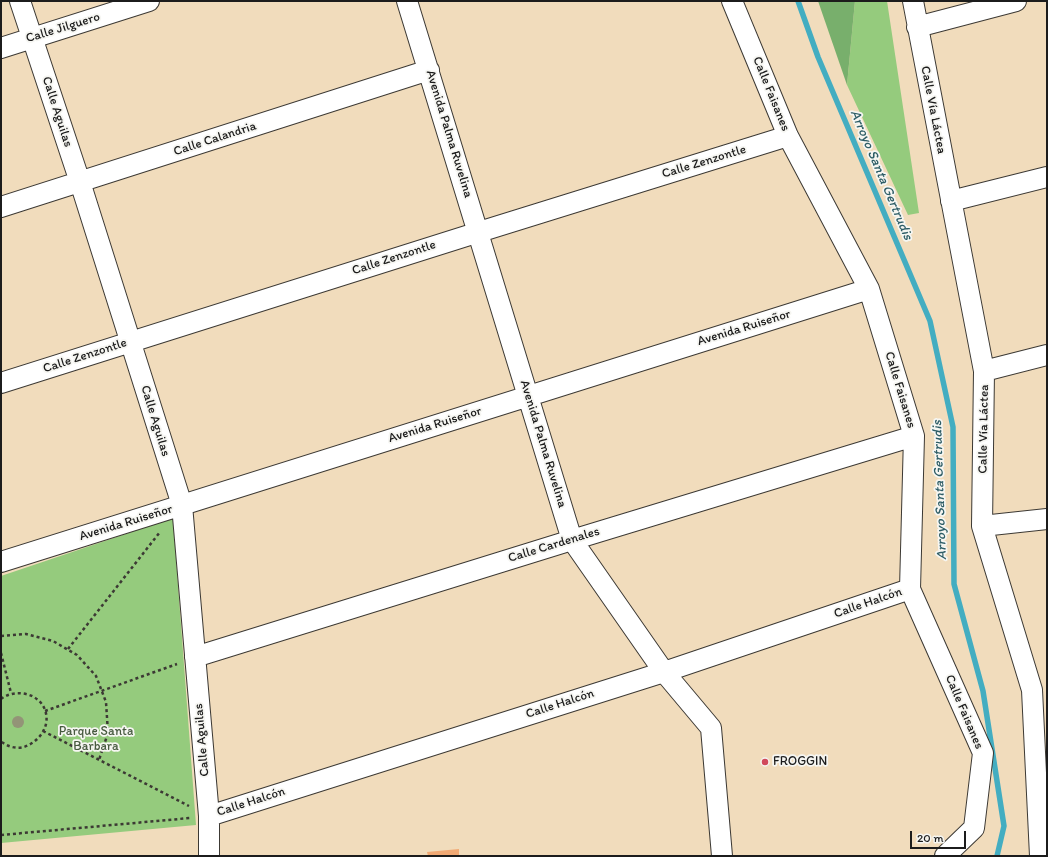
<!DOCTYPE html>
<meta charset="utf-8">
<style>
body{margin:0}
#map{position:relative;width:1048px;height:857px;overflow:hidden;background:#f1dcbc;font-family:Itim,sans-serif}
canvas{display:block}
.frame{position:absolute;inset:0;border:2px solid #1c1c1c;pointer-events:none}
.scale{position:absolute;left:910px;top:831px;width:56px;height:18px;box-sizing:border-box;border:2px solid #1c1c1c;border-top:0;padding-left:5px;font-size:12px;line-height:14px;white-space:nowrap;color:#1c1c1c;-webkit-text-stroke:3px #f6f6f2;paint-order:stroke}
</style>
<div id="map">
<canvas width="1048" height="857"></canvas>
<div class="frame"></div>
<div class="scale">20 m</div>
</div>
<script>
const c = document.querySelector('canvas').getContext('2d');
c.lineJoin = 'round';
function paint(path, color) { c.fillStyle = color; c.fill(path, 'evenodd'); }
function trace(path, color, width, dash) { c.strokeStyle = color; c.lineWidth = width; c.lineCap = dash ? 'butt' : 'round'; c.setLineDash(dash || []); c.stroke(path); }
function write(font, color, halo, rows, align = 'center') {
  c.font = font + ' Itim,sans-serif'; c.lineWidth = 3.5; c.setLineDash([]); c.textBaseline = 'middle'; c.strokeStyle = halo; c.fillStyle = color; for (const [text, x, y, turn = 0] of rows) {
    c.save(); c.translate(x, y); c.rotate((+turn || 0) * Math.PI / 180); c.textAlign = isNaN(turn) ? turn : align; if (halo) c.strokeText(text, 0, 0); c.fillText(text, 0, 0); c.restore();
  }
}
paint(new Path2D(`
 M855 1H887L919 213 908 215 847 85Z
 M173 518 196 825 1 843V576Z`), '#95cb7d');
paint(new Path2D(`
 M818 1H855L847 85Z`), '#78af6c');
trace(new Path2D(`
 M798 1 818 57 930 321 953 427 954 584 983 691 1004 826 997 856`), '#43adc1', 5.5);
paint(new Path2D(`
 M459 849V856H428L427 852Z`), '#f1a974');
const minor = new Path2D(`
 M20 1 80 182 182 505 209 816V856
 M407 1 572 540 664 672 711 728 722 856
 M732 1 788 136 869 289 914 436 910 589 983 753 974 828 945 856
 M913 1 984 371 982 526 1032 690 1040 856
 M917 27 1016 1
 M1 48 149 1
 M951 201 1047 177
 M1 207 429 70
 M984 371 1047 355
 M1 383 479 232 788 136
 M982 526 1047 519
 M1 562 869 289
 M195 657 572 540 914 436
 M209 816 664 672 910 589`);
trace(minor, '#3c3934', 22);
trace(new Path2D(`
 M1 636 26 634 53 641 77 655 96 676 106 702 108 733 99 760
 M68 649 160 532
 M1 653 11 693
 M1 699C15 688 39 693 45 710 51 726 39 742 24 747 17 749 7 747 1 741
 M45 711 177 664
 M43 731 189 806
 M1 835 190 818`), '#3c3934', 2.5, [3, 3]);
trace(minor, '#fff', 20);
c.fillStyle = '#939477';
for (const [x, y] of [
 [18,722]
]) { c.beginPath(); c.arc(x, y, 6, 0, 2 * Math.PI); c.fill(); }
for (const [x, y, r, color] of [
 [765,762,4,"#d1495b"]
]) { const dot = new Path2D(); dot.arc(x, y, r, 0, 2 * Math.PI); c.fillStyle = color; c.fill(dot); trace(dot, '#f6f6f2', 1.5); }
write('13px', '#1c1c1c', '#f6f6f2', [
 ["Calle Jilguero",63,28,-17],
 ["Calle Faisanes",771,94,68],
 ["Calle Vía Láctea",933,110,79],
 ["Calle Aguilas",57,112,72],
 ["Avenida Palma Ruvelina",449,134,73],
 ["Calle Calandria",215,139,-18],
 ["Calle Zenzontle",704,162,-17],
 ["Calle Zenzontle",394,258,-18],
 ["Avenida Ruiseñor",744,328,-17],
 ["Calle Zenzontle",85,356,-18],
 ["Calle Faisanes",900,390,73],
 ["Calle Aguilas",155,421,73],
 ["Avenida Ruiseñor",435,425,-17],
 ["Calle Vía Láctea",984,429,-89],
 ["Avenida Palma Ruvelina",543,444,73],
 ["Avenida Ruiseñor",126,523,-17],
 ["Calle Cardenales",554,545,-17],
 ["Calle Halcón",868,603,-19],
 ["Calle Halcón",560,704,-18],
 ["Calle Faisanes",964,712,67],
 ["Calle Aguilas",202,740,-95],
 ["Calle Halcón",251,802,-18]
]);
write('13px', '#46593e', '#f6f6f2', [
 ["Parque Santa",96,732],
 ["Barbara",96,747]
]);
write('13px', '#1c1c1c', '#f6f6f2', [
 ["FROGGIN",773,762]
], 'left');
write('italic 14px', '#2e5d66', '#f6f6f2', [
 ["Arroyo Santa Gertrudis",881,175,67],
 ["Arroyo Santa Gertrudis",940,490,-92]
]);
</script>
